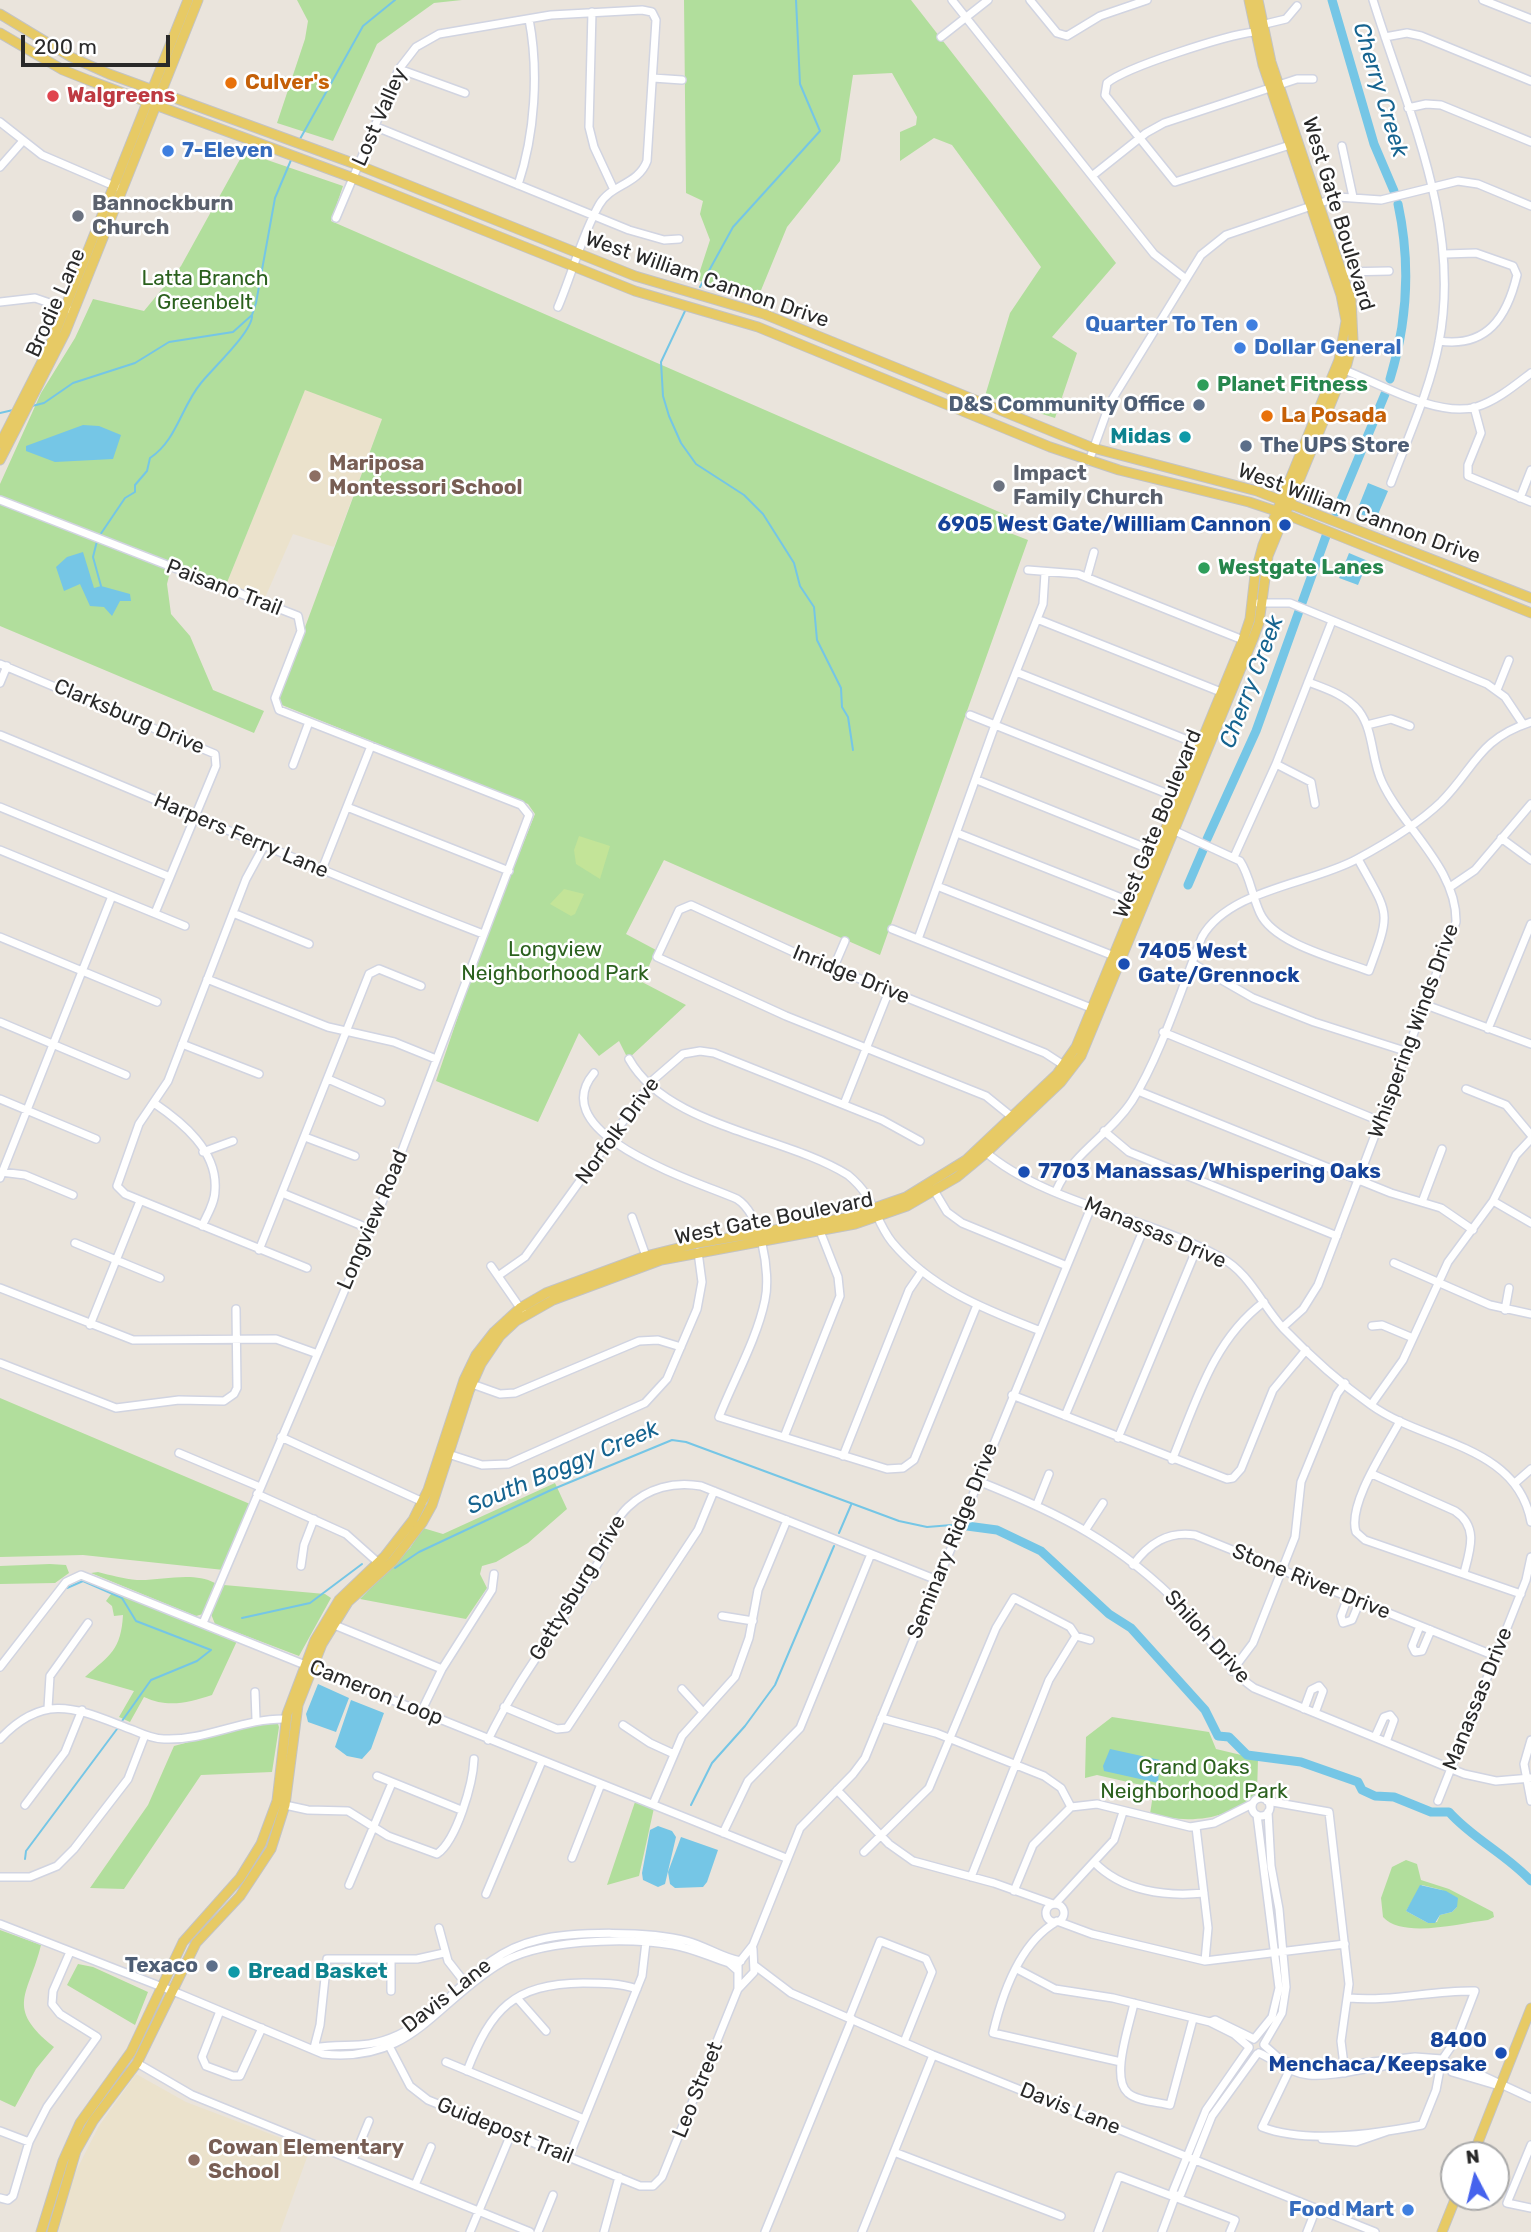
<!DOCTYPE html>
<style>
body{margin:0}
#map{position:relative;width:1531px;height:2232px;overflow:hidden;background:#eae4dc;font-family:Rubik,sans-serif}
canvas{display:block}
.north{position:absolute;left:1440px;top:2141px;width:70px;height:70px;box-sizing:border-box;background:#fff;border:2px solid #a9a9a9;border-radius:50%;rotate:353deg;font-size:19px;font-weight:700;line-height:28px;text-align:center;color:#292929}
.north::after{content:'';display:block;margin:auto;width:24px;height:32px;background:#4663ed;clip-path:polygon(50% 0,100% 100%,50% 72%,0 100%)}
.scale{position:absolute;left:21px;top:35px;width:149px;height:32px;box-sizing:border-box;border:4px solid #292929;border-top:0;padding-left:9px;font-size:21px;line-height:24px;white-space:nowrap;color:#292929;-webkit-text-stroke:5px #fff;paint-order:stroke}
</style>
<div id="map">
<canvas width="1531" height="2232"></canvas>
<div class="north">N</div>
<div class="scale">200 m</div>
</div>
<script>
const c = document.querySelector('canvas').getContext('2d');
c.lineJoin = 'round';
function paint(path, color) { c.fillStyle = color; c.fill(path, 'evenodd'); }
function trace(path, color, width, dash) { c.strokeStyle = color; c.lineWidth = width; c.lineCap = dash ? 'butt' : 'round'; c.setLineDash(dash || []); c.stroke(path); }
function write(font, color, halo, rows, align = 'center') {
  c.font = font + ' Rubik,sans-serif'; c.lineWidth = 5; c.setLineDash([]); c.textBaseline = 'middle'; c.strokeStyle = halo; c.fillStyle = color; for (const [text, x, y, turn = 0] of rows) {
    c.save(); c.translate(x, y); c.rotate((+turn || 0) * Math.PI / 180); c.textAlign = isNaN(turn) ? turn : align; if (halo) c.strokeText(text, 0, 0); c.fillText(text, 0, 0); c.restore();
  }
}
paint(new Path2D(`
 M305 389 382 419 334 547 293 534 264 600 226 585Z
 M136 2074 186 2102 310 2149 280 2232H57L72 2179 99 2126Z`), '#ebe2cc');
paint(new Path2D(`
 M297 0H462L434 3 377 44 333 141 277 123 305 39 308 21Z
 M684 0H911L1116 263 1052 337 1077 353 1055 418 985 396 1010 313 1041 267 952 145 934 138 900 161V132L916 125 917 117 892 73 853 75 840 161 787 227 757 300 697 280 710 240 700 214 703 201 686 193Z
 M244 152 343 186 331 221 1013 518 1010 533 1028 540 880 955 664 860 626 934 656 950 642 982 686 1005 628 1059 619 1041 599 1056 579 1033 538 1122 436 1081 480 952 535 814 528 804 277 703 382 419 305 390 226 585 171 568 167 584 171 614 190 636 213 690 264 711 254 733 0 626V484L41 393 75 338 93 299 144 311 181 266Z
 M0 1398 250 1504 224 1570 83 1555 0 1557Z
 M555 1483 567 1509 528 1543 496 1562 482 1566 480 1574 487 1588 466 1619 360 1599 410 1548 423 1528 443 1534Z
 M50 1564 66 1565 69 1573 55 1583 0 1584V1566Z
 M98 1572C110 1575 124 1579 137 1580 161 1581 192 1571 215 1583L203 1614 196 1616 91 1573Z
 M224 1585 325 1594 331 1598 299 1656 215 1624 211 1614Z
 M114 1590 237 1641 212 1695C187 1703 168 1708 144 1697L130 1722 119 1717 134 1691 85 1677C110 1655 121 1650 123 1615L114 1616 112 1606 106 1601Z
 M1112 1717 1209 1732 1216 1749 1258 1759 1257 1793C1228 1821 1188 1824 1150 1814L1154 1788 1097 1775 1085 1778 1086 1737Z
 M256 1724H278L279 1727 272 1772 201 1775 124 1889 90 1888 148 1805 174 1746Z
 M635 1802 654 1808 639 1876 607 1885Z
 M1406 1860 1417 1864 1421 1880 1449 1889 1493 1912 1494 1917 1488 1920C1460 1923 1403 1939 1383 1917L1381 1898 1392 1867ZM1422 1885 1442 1890 1457 1907 1452 1912 1440 1915 1437 1922 1428 1923 1406 1911Z
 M0 1930 41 1945C29 1995 4 2007 54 2047L36 2069 15 2107 0 2100Z
 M78 1964 93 1967 148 1992 135 2025 67 1985Z`), '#b1de9c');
paint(new Path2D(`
 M579 836 610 846 600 879 576 864 574 850Z
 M564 889 584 894 575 914 571 916 550 904Z`), '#c3e498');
paint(new Path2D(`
 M83 425 99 426 121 435 113 459 55 462 26 451V446Z
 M1368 483 1388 491 1376 519 1356 513Z
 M83 552 94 588 101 586 130 594 131 601H120L112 616 104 607 90 606 80 584 64 591 56 567 67 557Z
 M1349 553 1368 561 1358 585 1339 578Z
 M318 1684 349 1698 336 1732 308 1722 306 1714Z
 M351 1700 384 1713 371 1749 362 1759 347 1756 335 1747Z
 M1110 1749 1160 1760 1158 1783 1104 1771 1103 1766Z
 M658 1826 672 1831 676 1837 665 1884 658 1887 643 1880 642 1873 650 1830Z
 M681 1837 718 1850 707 1882 703 1887 675 1888 670 1884 668 1872Z
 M1420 1885 1446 1891 1458 1898 1457 1907 1452 1912 1440 1915 1435 1923H1428L1406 1911Z`), '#75c6e6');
trace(new Path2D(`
 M300 139 363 26 395 0
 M700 287 733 227 820 131 800 84 796 0
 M685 311 661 362 663 396 669 416 681 443 696 464 744 495 763 514 794 563 800 586 814 607 817 640 841 688 842 707 848 717 853 750
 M32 406 44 403 73 383 135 363 169 342 233 332 252 315 256 303 275 198 291 160
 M0 413 13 410
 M100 535 125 498 135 492V485L147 471 150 458C177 440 181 407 201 383 213 368 252 332 252 316
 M97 541 93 557 101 586
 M839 1533 851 1505
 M395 1568 419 1552 551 1490 672 1440 686 1442 899 1521 927 1527 952 1525
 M67 1588 83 1581 122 1598 136 1621 211 1650 197 1661 151 1680 122 1721
 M242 1618 310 1603 362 1564
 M691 1805 712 1763 745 1726 775 1685 834 1546
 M25 1859 26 1851 117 1729`), '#75c6e6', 2);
trace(new Path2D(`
 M1332 0 1374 144 1394 191
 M1390 379C1408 320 1411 264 1398 204
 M1336 512 1385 394
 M1207 839 1256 731 1326 536
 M1188 885 1203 850
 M967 1526 997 1530 1041 1551 1109 1614 1131 1628 1205 1710 1218 1736 1229 1737 1247 1755 1301 1762 1358 1782 1362 1790 1375 1796 1394 1797 1431 1812H1449C1473 1839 1506 1854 1531 1881`), '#75c6e6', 9);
const minor = new Path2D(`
 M952 0 1154 254 1186 279
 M1030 0 1057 33 1067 36 1100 16 1147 0
 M1373 0C1407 110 1462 224 1439 342 1430 390 1408 437 1391 483
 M1483 0 1531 19
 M592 12 589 127 594 147 614 190
 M1261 25 1286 19 1297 6
 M1254 32C1227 35 1126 67 1107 83L1105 95 1175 182 1290 145
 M941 37 988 0
 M1385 37 1407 33 1421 36 1531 81
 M399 69 465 93
 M653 78 682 80
 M1408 108 1426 104 1441 105 1531 142
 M0 122 42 155 119 188
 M374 126 629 230 664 240 679 239
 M1342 146 1353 197
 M0 167 22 142
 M1092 176 1146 133 1164 123 1297 79H1313
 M518 185C535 134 539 71 529 19
 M336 218 399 69 416 47 439 34 551 15 642 10 652 12 656 20 647 161C638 185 611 184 599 205 582 235 572 274 558 307
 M1342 272 1389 271
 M0 302 35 298 70 310
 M1439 341C1487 348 1507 317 1517 275L1513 266 1476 253 1445 254
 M1342 369C1379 383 1437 418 1476 407 1496 401 1514 386 1531 373
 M1474 407 1481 433 1468 465V476L1531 502
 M1089 461 1110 403 1201 255 1226 235 1338 197 1381 200 1458 181 1478 184 1531 206
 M1520 498 1531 470
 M0 500 298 616 301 631 275 698 279 710 521 805 529 815 386 1193 203 1623
 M1028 570 1078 574 1243 640
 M1087 577 1094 552
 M1258 603H1290L1487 684 1505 697 1523 724
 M1037 619 1226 694
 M0 664 215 754 216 766 155 913
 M1016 672 1200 745
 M0 683 7 666
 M1497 690 1509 660
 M970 715 1183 800
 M1367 725 1391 719 1410 726
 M0 735C161 801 321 872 483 934
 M1276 764 1311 782 1315 804
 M293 765 309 722
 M977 780 1156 852
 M0 807 170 877
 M347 807 509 871
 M1175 831 1240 861C1250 876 1252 896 1260 913 1274 944 1338 959 1369 971 1392 909 1389 916 1358 859
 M957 833 1139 905
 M1501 838 1531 860
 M264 846 246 879 168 1081 139 1124 117 1186 125 1194 307 1268
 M0 850 185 926
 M1234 857 1276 764 1332 621
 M321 872 371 746
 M937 886 1114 956
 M1450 887 1475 870 1531 804
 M233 913 309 944
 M892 929 1096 1010
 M0 937 157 1002
 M918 939 995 725 1043 604 1045 573
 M1192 963 1253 998 1314 1022 1408 1052
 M833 969 845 941
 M207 979 328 1027 394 1042 436 1059
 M1426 1005 1531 1044
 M0 1022 126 1075
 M1488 1029 1531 924
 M1163 1032 1382 1122
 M182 1044 259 1074
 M629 1059C667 1127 784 1135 848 1175 877 1199 873 1218 892 1242 930 1288 984 1309 1038 1330
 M594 1073C542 1135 699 1182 737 1199 761 1214 771 1273 765 1300 757 1339 734 1379 719 1417L887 1469 903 1468 914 1460 977 1305
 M328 1079 381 1102
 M1466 1089 1506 1105 1531 1135
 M1138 1091 1391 1193 1441 1208 1473 1230
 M0 1099 96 1139
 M154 1103C182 1122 218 1151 215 1190 215 1203 207 1215 202 1226
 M844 1104 889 991
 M1012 1117 986 1096 786 1016 657 957 679 910 691 905 800 955 1045 1053 1068 1068
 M1104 1131 1129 1152 1337 1236
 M305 1137 355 1156
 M983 1150C1045 1204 1148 1217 1220 1257 1250 1273 1261 1304 1283 1328 1309 1355 1340 1383 1371 1405 1425 1444 1517 1444 1531 1522
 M203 1152 233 1141
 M1 1172 25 1175 73 1195
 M0 1178 112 896
 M1056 1191C1073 1152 1110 1135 1132 1101 1160 1057 1182 987 1202 937 1229 889 1312 884 1357 859 1385 844 1418 824 1441 802 1475 768 1478 739 1531 722
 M935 1192 947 1212 962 1223 1067 1266
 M282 1193 370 1229
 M1493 1201 1531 1223
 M1422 1202 1442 1149
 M632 1217 647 1259
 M75 1243 160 1278
 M259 1250 369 974 379 969 421 986
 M1394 1263 1490 1305 1531 1314
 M491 1266 525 1315
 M498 1276 525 1257 653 1080 683 1054 700 1051 714 1053 882 1120 920 1141
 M0 1288 133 1340 276 1339 315 1353
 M1505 1310 1509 1288
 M90 1325 140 1201
 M1372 1326 1382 1325 1413 1338
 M1283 1327 1303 1309 1318 1285 1456 922C1457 868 1403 828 1382 782 1371 759 1374 731 1359 711 1346 695 1327 689 1308 682
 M0 1363 116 1408 179 1400 224 1401 234 1394 237 1388 236 1309
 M472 1384 500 1394 515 1393 639 1341 658 1340 681 1347
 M1012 1395 1227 1479 1233 1478 1241 1469 1273 1390 1306 1350
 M1371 1405 1403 1360 1448 1262 1493 1201 1516 1155 1531 1139
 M1065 1416 1145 1226
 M1400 1421C1387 1446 1347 1504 1356 1532L1365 1540 1521 1594
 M281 1437 423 1502
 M784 1437 840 1296 838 1277 820 1231
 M1118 1438 1197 1248
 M179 1453 260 1487
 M445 1453 482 1465 508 1464 645 1403 667 1379 697 1309 702 1282 698 1252
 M843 1456 909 1290 922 1271
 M1172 1460C1196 1402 1213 1340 1264 1302
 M1372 1474 1455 1511C1479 1527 1470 1550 1464 1573
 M978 1481C1061 1514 1120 1543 1184 1609 1210 1635 1223 1667 1254 1688L1464 1774 1496 1781 1531 1778
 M1515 1483 1531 1469
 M257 1494 346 1534 382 1566
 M1037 1504 1049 1474
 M1086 1529 1103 1503
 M1133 1565C1149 1543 1168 1531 1195 1535L1495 1656
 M301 1566 304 1545 314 1519
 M1348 1597 1341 1616 1343 1623 1352 1620 1360 1601
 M722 1616 753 1621
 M332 1624 442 1669
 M1420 1626 1412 1646 1415 1652 1422 1651 1431 1630
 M0 1667 66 1582 81 1575 786 1858
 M1232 1671 1253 1643 1295 1537 1301 1482 1337 1394 1345 1383
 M682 1689 703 1712
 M255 1692 256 1719
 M504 1707 557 1729 567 1728 698 1530 714 1491
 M48 1708 50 1676 88 1623
 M1304 1709 1311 1690 1319 1686 1323 1691 1315 1713
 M422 1710 442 1669 492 1590 494 1574
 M881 1718 936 1733 1044 1776 1061 1788 1071 1807
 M623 1725 650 1743 674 1754
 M1375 1737 1384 1717 1390 1715 1394 1720 1386 1742
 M0 1739C46 1690 79 1710 133 1730 142 1734 153 1739 164 1739 206 1741 243 1718 286 1719
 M488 1740C518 1677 563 1623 598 1563 609 1544 611 1523 628 1507 648 1488 674 1481 701 1486L937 1580
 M1531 1740 1524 1764 1531 1801
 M377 1776 461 1810
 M837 1790 889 1844 913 1861 994 1883 1053 1904
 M1252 1807a9 9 0 1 1 18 0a9 9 0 1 1-18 0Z
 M1267 1801 1329 1812 1349 1984 1341 2041 1345 2073
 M1438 1801 1526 1580 1531 1557
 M653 1804 682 1736 735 1677 749 1638 758 1590 787 1520
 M25 1805 65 1752 82 1710
 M285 1805 308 1810 348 1811 388 1836 437 1854C457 1840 473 1783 474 1759
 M1196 1827 1208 1928 1205 1961
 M723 1833 748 1781 800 1728 871 1554
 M864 1852 929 1788 996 1628 1014 1598 1070 1627 1076 1636 1090 1640
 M572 1858 601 1784
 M1094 1862C1122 1891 1165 1897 1204 1893
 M0 1877H30L57 1866 74 1849 128 1779 145 1735
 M971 1877 1049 1680 1076 1636
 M349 1885 392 1783
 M1014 1891 1033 1845 1071 1807 1097 1804 1190 1827 1214 1823 1252 1804
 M486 1894 542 1761
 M1055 1904 1114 1840 1123 1812
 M1046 1913a9 9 0 1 1 18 0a9 9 0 1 1-18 0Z
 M1057 1921 1092 1934 1205 1961 1345 1944
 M1056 1922C1020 1943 1002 1995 993 2033L1121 2062
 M0 1924 180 1994 323 2054C410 2063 432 2007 496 1966 536 1939 626 1937 673 1945 692 1948 710 1957 729 1963L737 1970
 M439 1928 448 1961 466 1984
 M391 1959V1991
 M754 1965 791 1993 933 2055 1375 2232
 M1017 1969 1055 1989 1113 1998 1210 2022 1215 2020 1254 2039
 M738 1989V1964L753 1945 800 1828 853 1774 865 1758 1092 1205
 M517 1998 546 2031
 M1349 1998C1391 2002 1433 1990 1475 1991L1457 2038 1444 2057
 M1134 2003C1130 2024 1110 2078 1128 2093 1137 2101 1157 2102 1170 2105L1193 2019
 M220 2011 202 2057 206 2066 233 2076H240L262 2028
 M849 2018 880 1941 926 1959 932 1972 904 2042
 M1210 2022 1234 2034 1249 2047
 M1255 2038 1272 2017 1279 1988 1257 1815
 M386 2040 410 2086 428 2100 640 2186H653L662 2177 738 1989 754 1972 753 1949
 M1264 2044 1282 2013 1286 1987 1279 1909 1271 1866 1268 1812
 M1264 2045 1281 2060 1312 2069 1415 2057 1442 2059
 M314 2048C346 2042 363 2051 398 2035 451 2010 475 1954 538 1940 573 1931 651 1931 687 1941 706 1946 722 1958 741 1961
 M314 2048 320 2025 327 1959H417L444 1953
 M1259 2053C1277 2061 1289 2073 1309 2075 1348 2078 1406 2053 1439 2068
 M446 2062 584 2119
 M137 2063 192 2095 530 2232
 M1455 2063 1531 2098
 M467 2071C491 2009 513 1984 583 1983 602 1983 619 1983 637 1989
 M1289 2071 1262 2127C1306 2144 1376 2134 1422 2125L1436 2090 1440 2069
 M1452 2072 1496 2085
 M0 2131 29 2142 13 2196 8 2200 0 2198
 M1322 2139 1356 2142 1388 2131
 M29 2142 47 2107 97 2037 60 2014 52 2004 53 1991 70 1952
 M1531 2145 1507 2203 1531 2208
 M894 2152 1061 2216
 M569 2157 642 1976 646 1942
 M353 2160 369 2121
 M415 2185 431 2147
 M1175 2197 1181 2194 1212 2116 1257 2054
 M470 2232 511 2134
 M538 2232 553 2195
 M604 2232 619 2177
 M765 2232 852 2019
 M862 2232 933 2055
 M1098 2232 1119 2176 1235 2220 1230 2232
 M1162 2232 1175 2197 1173 2191 1206 2110 1249 2048
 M1307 2232 1316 2209`);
const major = new Path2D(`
 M0 14 71 57 109 74 358 165 635 276 764 314 1093 448 1257 491 1531 598
 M0 33 63 70 88 80 353 178 635 291 758 327 1050 447 1119 470 1249 502 1285 514 1531 613
 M0 444 49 348 188 0
 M0 460 65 333 198 0
 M1473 2155 1531 2008
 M41 2232 63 2161 80 2123 131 2052 183 1942 240 1878 261 1844 277 1801 287 1714 315 1640 339 1600 385 1556 413 1520 428 1490 464 1380 476 1355 494 1332 520 1308 546 1293 646 1256 698 1243 845 1218 906 1197 966 1160 1057 1074 1076 1047 1243 640 1250 619 1255 575 1263 545 1339 360 1346 321 1341 295 1263 65 1249 0
 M52 2232 76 2151 93 2121 137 2063 196 1943 240 1896 271 1849 285 1805 298 1705 322 1644 348 1602 393 1561 422 1523 432 1505 469 1391 481 1364 500 1336 516 1321 553 1300 661 1260 855 1224 907 1206 957 1177 986 1153 1061 1082 1081 1056 1253 639 1259 623 1268 556 1347 364 1353 340 1351 300 1271 62 1258 0
 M1442 2232 1456 2197`);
trace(minor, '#d1d4e1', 10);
trace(major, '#c3c3c3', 11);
trace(minor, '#fff', 7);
trace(major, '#e7ca65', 9);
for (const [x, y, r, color] of [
 [231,83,7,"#e8710a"],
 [53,96,7,"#e0444e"],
 [168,151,7,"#3f7fe0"],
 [78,216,7,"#6b7280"],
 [1252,325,7,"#3f7fe0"],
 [1240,348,7,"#3f7fe0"],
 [1203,385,7,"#2e9e5b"],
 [1199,405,7,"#5c6f8a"],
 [1267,416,7,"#e8710a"],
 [1185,437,7,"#0f9aa8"],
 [1246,446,7,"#5c6f8a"],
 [315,476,7,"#8d6e63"],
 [999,486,7,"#6b7280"],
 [1285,525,7,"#1a4fb4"],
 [1204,568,7,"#2e9e5b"],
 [1124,964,7,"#1a4fb4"],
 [1024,1172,7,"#1a4fb4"],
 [212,1966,7,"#5c6f8a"],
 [234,1972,7,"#0f9aa8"],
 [1501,2053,7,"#1a4fb4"],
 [194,2160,7,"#8d6e63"],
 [1408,2210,7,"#3f7fe0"]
]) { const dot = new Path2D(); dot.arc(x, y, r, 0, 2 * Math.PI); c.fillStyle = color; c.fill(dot); trace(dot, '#fff', 2.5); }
write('bold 21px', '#c56008', '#fff', [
 ["Culver's",245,83],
 ["La Posada",1281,416]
], 'left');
write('bold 21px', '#be3a42', '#fff', [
 ["Walgreens",67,96]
], 'left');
write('21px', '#292929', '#fff', [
 ["Lost Valley",380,117,-66],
 ["West Gate Boulevard",1338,214,73],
 ["West William Cannon Drive",707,280,19],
 ["Brodie Lane",56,303,-66],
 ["West William Cannon Drive",1359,514,20],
 ["Paisano Trail",224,588,21],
 ["Clarksburg Drive",129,717,23],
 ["West Gate Boulevard",1158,824,-68],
 ["Harpers Ferry Lane",241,836,23],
 ["Inridge Drive",851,975,22],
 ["Whispering Winds Drive",1414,1031,-70],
 ["Norfolk Drive",618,1131,-54],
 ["West Gate Boulevard",774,1219,-11],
 ["Longview Road",373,1220,-67],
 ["Manassas Drive",1155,1233,23],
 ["Seminary Ridge Drive",953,1541,-68],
 ["Stone River Drive",1311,1582,22],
 ["Gettysburg Drive",578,1588,-59],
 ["Shiloh Drive",1207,1637,48],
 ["Cameron Loop",376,1693,22],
 ["Manassas Drive",1478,1699,-68],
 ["Davis Lane",447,1996,-38],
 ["Leo Street",698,2090,-68],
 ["Davis Lane",1070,2109,22],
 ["Guidepost Trail",505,2131,22]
]);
write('bold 21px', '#366cbe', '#fff', [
 ["7-Eleven",182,151],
 ["Quarter To Ten",1238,325,"right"],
 ["Dollar General",1254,348],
 ["Food Mart",1394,2210,"right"]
], 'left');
write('bold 21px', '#5b616d', '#fff', [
 ["Bannockburn",92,204],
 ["Church",92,228],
 ["Impact",1013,474],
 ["Family Church",1013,498]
], 'left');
write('21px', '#2b611e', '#fff', [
 ["Latta Branch",205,279],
 ["Greenbelt",205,303],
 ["Longview",555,950],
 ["Neighborhood Park",555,974],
 ["Grand Oaks",1194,1768],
 ["Neighborhood Park",1194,1792]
]);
write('bold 21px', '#27864d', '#fff', [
 ["Planet Fitness",1217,385],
 ["Westgate Lanes",1218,568]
], 'left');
write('bold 21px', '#4e5e75', '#fff', [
 ["D&S Community Office",1185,405],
 ["The UPS Store",1260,446,"left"],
 ["Texaco",198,1966]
], 'right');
write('bold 21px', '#0d838f', '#fff', [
 ["Midas",1171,437],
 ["Bread Basket",248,1972,"left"]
], 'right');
write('bold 21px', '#785e54', '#fff', [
 ["Mariposa",329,464],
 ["Montessori School",329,488],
 ["Cowan Elementary",208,2148],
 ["School",208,2172]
], 'left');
write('bold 21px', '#164399', '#fff', [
 ["6905 West Gate/William Cannon",1271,525],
 ["7405 West",1138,952,"left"],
 ["Gate/Grennock",1138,976,"left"],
 ["7703 Manassas/Whispering Oaks",1038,1172,"left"],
 ["8400",1487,2041],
 ["Menchaca/Keepsake",1487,2065]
], 'right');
write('italic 23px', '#166490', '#fff', [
 ["Cherry Creek",1380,90,73],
 ["Cherry Creek",1252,682,-69],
 ["South Boggy Creek",563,1468,-23]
]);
</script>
